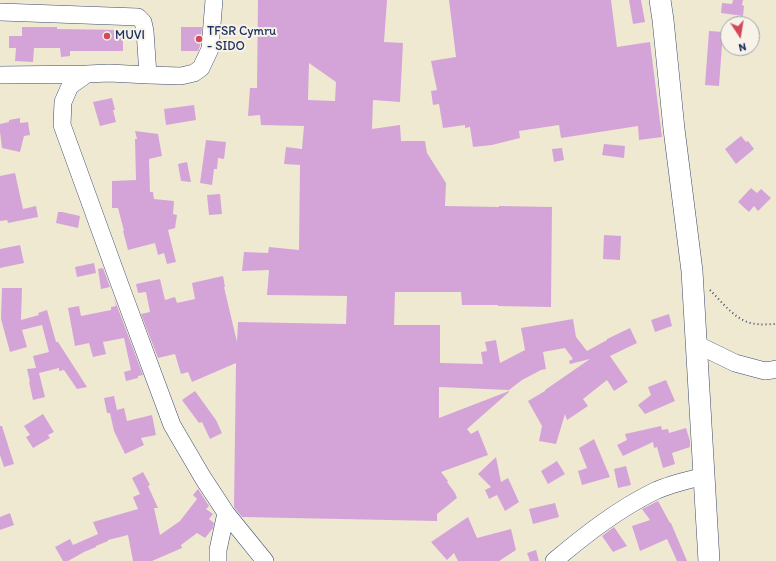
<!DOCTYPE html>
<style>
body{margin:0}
#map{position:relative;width:776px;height:561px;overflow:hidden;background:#efe9d1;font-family:Itim,sans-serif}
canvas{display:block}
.north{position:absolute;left:720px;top:16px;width:40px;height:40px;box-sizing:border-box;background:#f7f3e8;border:1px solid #9fa5b1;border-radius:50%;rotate:168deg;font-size:11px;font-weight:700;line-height:16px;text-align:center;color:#1b2f5e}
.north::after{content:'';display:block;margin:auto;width:14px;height:18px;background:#d1495b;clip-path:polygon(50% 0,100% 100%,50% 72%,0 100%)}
</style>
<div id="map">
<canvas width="776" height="561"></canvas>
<div class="north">N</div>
</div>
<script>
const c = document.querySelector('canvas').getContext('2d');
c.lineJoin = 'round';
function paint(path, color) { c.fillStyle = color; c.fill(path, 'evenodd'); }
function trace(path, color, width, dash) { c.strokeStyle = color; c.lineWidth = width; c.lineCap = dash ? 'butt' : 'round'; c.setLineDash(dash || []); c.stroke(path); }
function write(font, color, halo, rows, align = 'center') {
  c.font = font + ' Itim,sans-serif'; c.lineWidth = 4; c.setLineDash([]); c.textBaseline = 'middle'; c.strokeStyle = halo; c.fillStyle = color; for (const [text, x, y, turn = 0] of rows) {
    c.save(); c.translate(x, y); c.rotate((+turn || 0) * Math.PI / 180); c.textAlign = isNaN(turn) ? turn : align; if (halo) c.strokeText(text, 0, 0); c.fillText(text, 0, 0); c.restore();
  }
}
paint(new Path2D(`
 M258 0H387L384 42 403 43 400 102 373 100 372 129 400 125 401 141H425L427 153 446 183 445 206 499 207V206L552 207 551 307 498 306V305H462L461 292H395L394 325H440V363L483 364 481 352 487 351 485 342 496 340 500 363 525 350 521 328 573 319 576 337 587 351 607 340V339L630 328 637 343 610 356 628 382 614 391 607 380 583 399 588 406 567 420 565 414 556 444 539 441 542 426 528 401 545 391V390L590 359 570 364 569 361 573 359 565 348 543 352 546 369 541 370 522 380 509 390 439 387V418L509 391V392L467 429 471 434 478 430 488 455 441 472 448 481 447 482 455 493 457 498 437 514V521L242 517 234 507 236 363 192 382 188 372 181 374 175 354 158 358 141 314 150 312 146 292 138 293 136 284 160 279 165 300 175 297 177 303 195 299 192 283 223 276 225 287H224L237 342 238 322 346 324 347 296 267 295 269 270 242 271 244 252 268 253 269 247 299 250 300 165 284 164 286 147 302 149 304 126 261 125 260 115 248 116 250 88H257ZM309 63 336 82 335 101 308 100Z
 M449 0H611L617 47 650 42 662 137 639 140 638 126 561 138 559 125 519 131 520 138 492 145 473 147 470 127 465 128V125L443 128 439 104 433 105 431 91 437 90 431 61 456 57Z
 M629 0H641L645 22 633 24Z
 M733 0H743L742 5 744 6 743 16 721 13 722 3 732 4Z
 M22 27H57V29L123 30V51H70V56L61 57 60 48H34L33 62 15 61 16 48H9V36H22Z
 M181 27H202L200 46 198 51H181Z
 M709 31 723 32 719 86 705 85Z
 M112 98 115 110H113L116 122 100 126 93 102Z
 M194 105 196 120 166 125 164 109Z
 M20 118V123L28 122 30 135 24 136 20 152 2 148 0 132V124L9 122V120Z
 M135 131 158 134 162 156 149 159 150 192H153L154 199 174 201 173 214 177 215 175 228 168 230 176 262 167 264 164 253 158 255 155 243 128 250 123 231H124L118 208H112V181L136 180 135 139H137Z
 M741 136 746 142 748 141 754 149 736 164 725 149Z
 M206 140 226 142 224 159 218 158 217 169H214L212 185 200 183Z
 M604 144 625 146 624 158 602 155Z
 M562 148 564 160 554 162 552 149Z
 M187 162 191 182 181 181 178 164Z
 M15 173 23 209 36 206 38 217 8 223 7 220 0 221V176Z
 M751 188 757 193 761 189 771 198 758 211 754 206 749 212 738 202Z
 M220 194 222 214 209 215 207 195Z
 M58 212H62L80 216 78 228 56 223Z
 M604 235 621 236 620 260 603 259Z
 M20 245 24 263 0 268V249Z
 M94 263 96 273 77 277 75 267Z
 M103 268 110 287 101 289 98 269Z
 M2 288H22L21 320 39 315 38 313 47 310 56 342H58L87 387 77 389 64 370 59 371V368L39 373 45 397 33 400 29 382H30L27 369 36 368 33 356 49 352 42 325 22 330 27 347 10 352 1 319Z
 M114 298 143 375 138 376V378L126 381 124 372 131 370 124 338 103 342 106 354 93 357 89 343 75 346 68 308 79 306 81 316 111 310V307L116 306Z
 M669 314 672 326 655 332 651 320Z
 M666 380 675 401 645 414 638 405 651 395 648 387Z
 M195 391 216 420 222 433 210 439 202 422 199 423 182 400Z
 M114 396 117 410 124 408 127 421 152 415 156 435 141 438 144 445 125 454 114 431 110 413H107L104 398Z
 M43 414 54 432 48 435 50 438 33 448 26 437 30 435 24 426Z
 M0 426H2L14 464 4 467 0 455Z
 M661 426 662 430 668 429 669 433 686 428 690 441V447L672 453 675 464 663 468 657 447 654 448 653 442 623 456 617 445 627 440 625 434Z
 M594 439 610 477 582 485 578 471 587 468 579 448Z
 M496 457 501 482 508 478 519 502 505 511 497 495 489 499 485 490 491 487 478 474Z
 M557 461 565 474 548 484 541 471Z
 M626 466 631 485 618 488 614 469Z
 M143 472 150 485 148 486 158 508H154L160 535 180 521 197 499 193 495 198 489 209 506 206 509 213 514 209 519 214 523 213 528 205 538 197 533 181 545 182 548 152 561H133L128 535 108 540V541L96 546V547L84 552 68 561H63L55 547 70 539 73 545 98 534 93 522 138 509 133 497 140 494 132 478Z
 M658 501 670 523H671L687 561H677L667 539 640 551 632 526 650 520 642 509Z
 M555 503 559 517 533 524 529 509Z
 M10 513 14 525 0 530V517Z
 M468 517 477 538 511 529 516 550 499 561H458L454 553 447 560 431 542Z
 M614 527 627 546 613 552 602 536Z
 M536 550 539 561H530L527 553Z`), '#d4a4d9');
const minor = new Path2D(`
 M214 0 210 49 201 68 194 73 181 76 148 75 109 73 87 74 70 86 63 102 62 125 120 285 172 425 203 478 226 513 265 561
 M0 12 138 17 143 22 145 31 148 75
 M0 75 87 74
 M696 344 735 363 765 371 772 370 776 369
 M218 561V550L226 513
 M554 561C585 535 618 509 655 491 670 484 688 480 704 476`);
const major = new Path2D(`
 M660 0 663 20 674 129 692 271 709 561`);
trace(minor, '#3b4b6f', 18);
trace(major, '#3b4b6f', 22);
trace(new Path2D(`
 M710 290C723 303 737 323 757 324 763 325 770 324 776 324`), '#3b4b6f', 2, [1, 3]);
trace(minor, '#fff', 17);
trace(major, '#fff', 21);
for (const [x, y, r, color] of [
 [107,36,4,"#d1495b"],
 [199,39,4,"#d1495b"]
]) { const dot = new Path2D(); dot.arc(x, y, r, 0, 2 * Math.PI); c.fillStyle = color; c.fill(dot); trace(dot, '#f7f3e8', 1.5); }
write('13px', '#1b2f5e', '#f7f3e8', [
 ["TFSR Cymru",207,32],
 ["- SIDO",207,47],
 ["MUVI",115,36]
], 'left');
</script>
